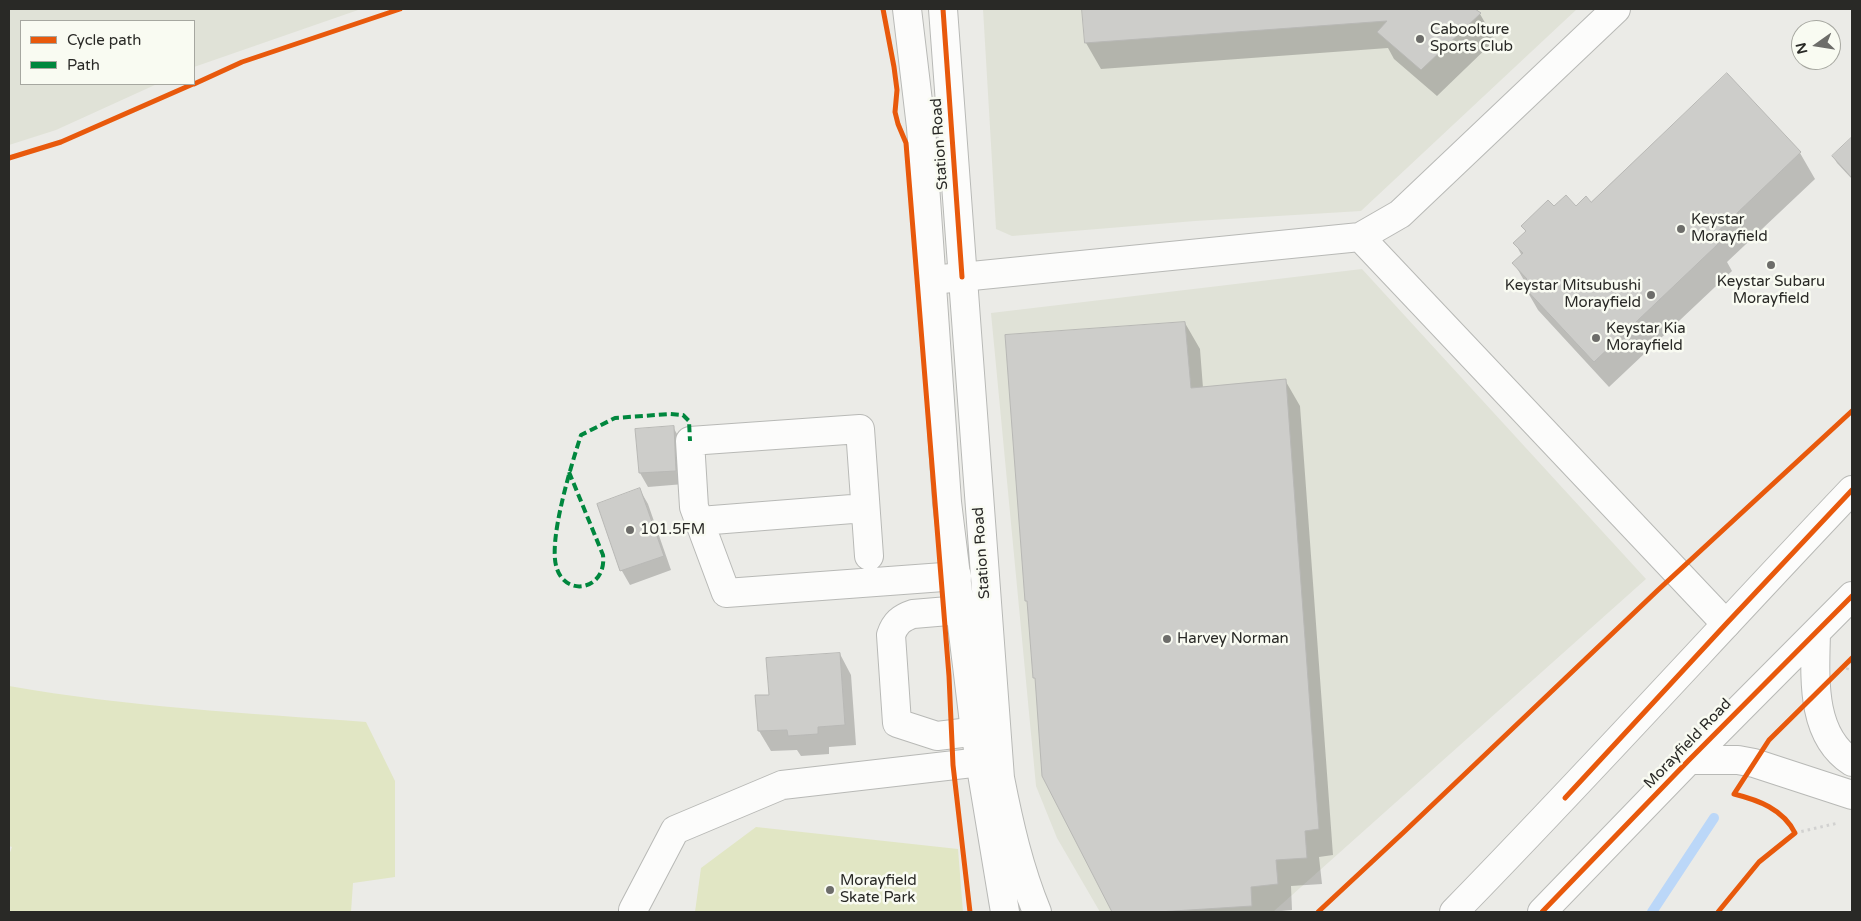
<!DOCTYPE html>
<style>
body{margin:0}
#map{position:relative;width:1861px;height:921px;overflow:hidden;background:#ebebe7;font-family:"Varela Round",sans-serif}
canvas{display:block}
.frame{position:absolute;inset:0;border:10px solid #292926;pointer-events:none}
.legend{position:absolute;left:20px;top:20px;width:175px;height:65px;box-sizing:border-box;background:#f9fbf2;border:1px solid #a6a7a0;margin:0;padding:6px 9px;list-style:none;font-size:15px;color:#292926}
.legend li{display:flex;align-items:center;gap:10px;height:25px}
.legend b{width:25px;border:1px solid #a6a7a0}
.north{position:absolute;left:1791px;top:20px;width:50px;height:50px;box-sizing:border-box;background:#f9fbf2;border:1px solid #a6a7a0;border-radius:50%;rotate:257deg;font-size:14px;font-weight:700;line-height:20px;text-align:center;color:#292926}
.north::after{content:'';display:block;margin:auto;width:18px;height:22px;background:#6d6d6a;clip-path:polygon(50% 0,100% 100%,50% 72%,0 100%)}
</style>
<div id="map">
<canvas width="1861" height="921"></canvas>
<div class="frame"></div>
<ul class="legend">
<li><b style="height:6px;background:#e8590c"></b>Cycle path</li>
<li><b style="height:6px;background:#00873e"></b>Path</li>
</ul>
<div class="north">N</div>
</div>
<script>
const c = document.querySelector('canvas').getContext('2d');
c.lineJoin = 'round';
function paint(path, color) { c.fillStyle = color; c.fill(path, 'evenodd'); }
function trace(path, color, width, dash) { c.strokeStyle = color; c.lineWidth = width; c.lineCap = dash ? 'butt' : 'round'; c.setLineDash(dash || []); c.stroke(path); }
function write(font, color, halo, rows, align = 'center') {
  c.font = font + ' "Varela Round",sans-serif'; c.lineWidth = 5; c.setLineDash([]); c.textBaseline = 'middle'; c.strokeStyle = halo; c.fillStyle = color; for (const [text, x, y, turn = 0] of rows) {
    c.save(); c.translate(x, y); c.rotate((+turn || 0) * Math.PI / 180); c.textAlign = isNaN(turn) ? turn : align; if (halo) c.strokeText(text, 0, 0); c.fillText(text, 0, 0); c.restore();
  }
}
paint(new Path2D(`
 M9 9H361L194 67V21H21V84H157L56 130 9 145Z
 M983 9H1577L1361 211 1195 221 1012 236 996 229Z
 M1362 269 1646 579 1273 912H1100L1057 838 1036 786 991 313Z`), '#e0e2d7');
paint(new Path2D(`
 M9 686C127 707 247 713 366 722L395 781V877L353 883 351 912H9V855L12 847 9 846Z
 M756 827 958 849 963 912H695L701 868Z`), '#e1e6c4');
paint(new Path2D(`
 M1083 9H1473L1480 14 1495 40 1437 96 1394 59 1388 48 1101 69 1086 43Z
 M1852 138V179L1837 163 1833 156Z
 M1800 153 1815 179 1727 262 1732 271 1609 387 1538 310 1523 284 1525 282 1514 263 1522 256 1515 243 1526 232 1522 226 1554 207 1576 208Z
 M1185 323 1200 349 1203 388 1285 380 1300 406 1333 855 1319 857 1322 884 1291 886 1292 910 1271 912H1114L1043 776 1037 682 1034 677 1029 605 1027 601Z
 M673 427 681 441 684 484 648 487 640 473Z
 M640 490 648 504 671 570 630 585 622 571 598 504Z
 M840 654 851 675 856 745 829 747V754L801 756 797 750 771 751 759 731 770 696Z`), '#0003');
trace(new Path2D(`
 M1652 912 1714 818`), '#bbd7f8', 10);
const building = new Path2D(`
 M1082 9H1475L1481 13 1421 70 1377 32 1387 21 1085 43Z
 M1727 73 1801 152 1712 237 1718 244 1594 362 1521 284 1527 279 1512 263 1523 253 1513 243 1526 231 1521 226 1548 200 1554 206 1566 195 1576 206 1586 196 1591 202Z
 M1852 137V178L1832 156Z
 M1185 322 1191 388 1286 379 1319 829 1305 831 1307 858 1276 860 1278 884 1251 887 1252 906 1158 912H1112L1042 776 1035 678H1033L1027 601H1025L1005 335Z
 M674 426 676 471 639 473 635 429Z
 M640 488 664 556 620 571 597 504Z
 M840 653 845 725 818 727V734L788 736 787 730 758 731 755 695H769L766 658Z`);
paint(building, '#cdcdca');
trace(building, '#b8b8b5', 1);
const minor = new Path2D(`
 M1360 237 1726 624
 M932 280 1360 237 1400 214 1616 9
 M700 521 865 508
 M869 556 860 429 690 441 694 507 726 593 957 576
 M984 608 913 614C901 618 895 623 891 635L897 723 937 736 995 729
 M633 910 675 830 782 785 981 762`);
const major = new Path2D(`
 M907 9 921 127 947 502 975 731 1005 912
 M943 9 1000 778C1009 824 1019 868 1037 912
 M1816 633C1815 676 1810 735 1852 762
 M1689 760H1738L1754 763 1852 795
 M1454 912C1589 774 1719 630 1852 490
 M1542 912 1689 760 1852 596`);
trace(minor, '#b8b9b6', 30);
trace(major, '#b8b9b6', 30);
trace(new Path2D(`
 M1847 670 1850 661
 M1795 833 1838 823`), '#d1d1d0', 3, [2.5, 4]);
trace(minor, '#fcfcfb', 28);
trace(major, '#fcfcfb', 28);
trace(new Path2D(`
 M569 472 603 555C607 589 567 598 557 569 547 542 572 463 581 435L615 418 670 414 683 415 689 421 690 441`), '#00873e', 4, [8, 4]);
trace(new Path2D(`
 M883 9 894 67 897 90 895 112 898 124 906 143 949 676 953 765 970 912
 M943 9 962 277
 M194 84 242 62 400 9
 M9 158 61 142 193 84
 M1565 798 1726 624 1852 490
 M1318 912 1405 831 1658 590 1852 411
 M1542 912 1689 760 1852 596
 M1718 912 1759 862 1795 833C1783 809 1758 800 1734 794L1769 740 1852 658`), '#e8590c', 5);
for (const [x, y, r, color] of [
 [1420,39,5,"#6d6d6a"],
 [1681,229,5,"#6d6d6a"],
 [1771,265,5,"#6d6d6a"],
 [1651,295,5,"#6d6d6a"],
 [1596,338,5,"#6d6d6a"],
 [630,530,5,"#6d6d6a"],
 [1167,639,5,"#6d6d6a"],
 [830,890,5,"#6d6d6a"]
]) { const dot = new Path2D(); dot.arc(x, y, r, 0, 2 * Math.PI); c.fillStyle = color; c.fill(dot); trace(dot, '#f9fbf2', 2); }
write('15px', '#292926', '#f9fbf2', [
 ["Caboolture",1430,30],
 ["Sports Club",1430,47],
 ["Keystar",1691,220],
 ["Morayfield",1691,237],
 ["Keystar Subaru",1771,282,"center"],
 ["Morayfield",1771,299,"center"],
 ["Keystar Mitsubushi",1641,286,"right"],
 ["Morayfield",1641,303,"right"],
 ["Keystar Kia",1606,329],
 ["Morayfield",1606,346],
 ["101.5FM",640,530],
 ["Harvey Norman",1177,639],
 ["Morayfield",840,881],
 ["Skate Park",840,898]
], 'left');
write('15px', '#292926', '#f9fbf2', [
 ["Station Road",940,144,-94],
 ["Station Road",982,553,-94],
 ["Morayfield Road",1688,744,-46]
]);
</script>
